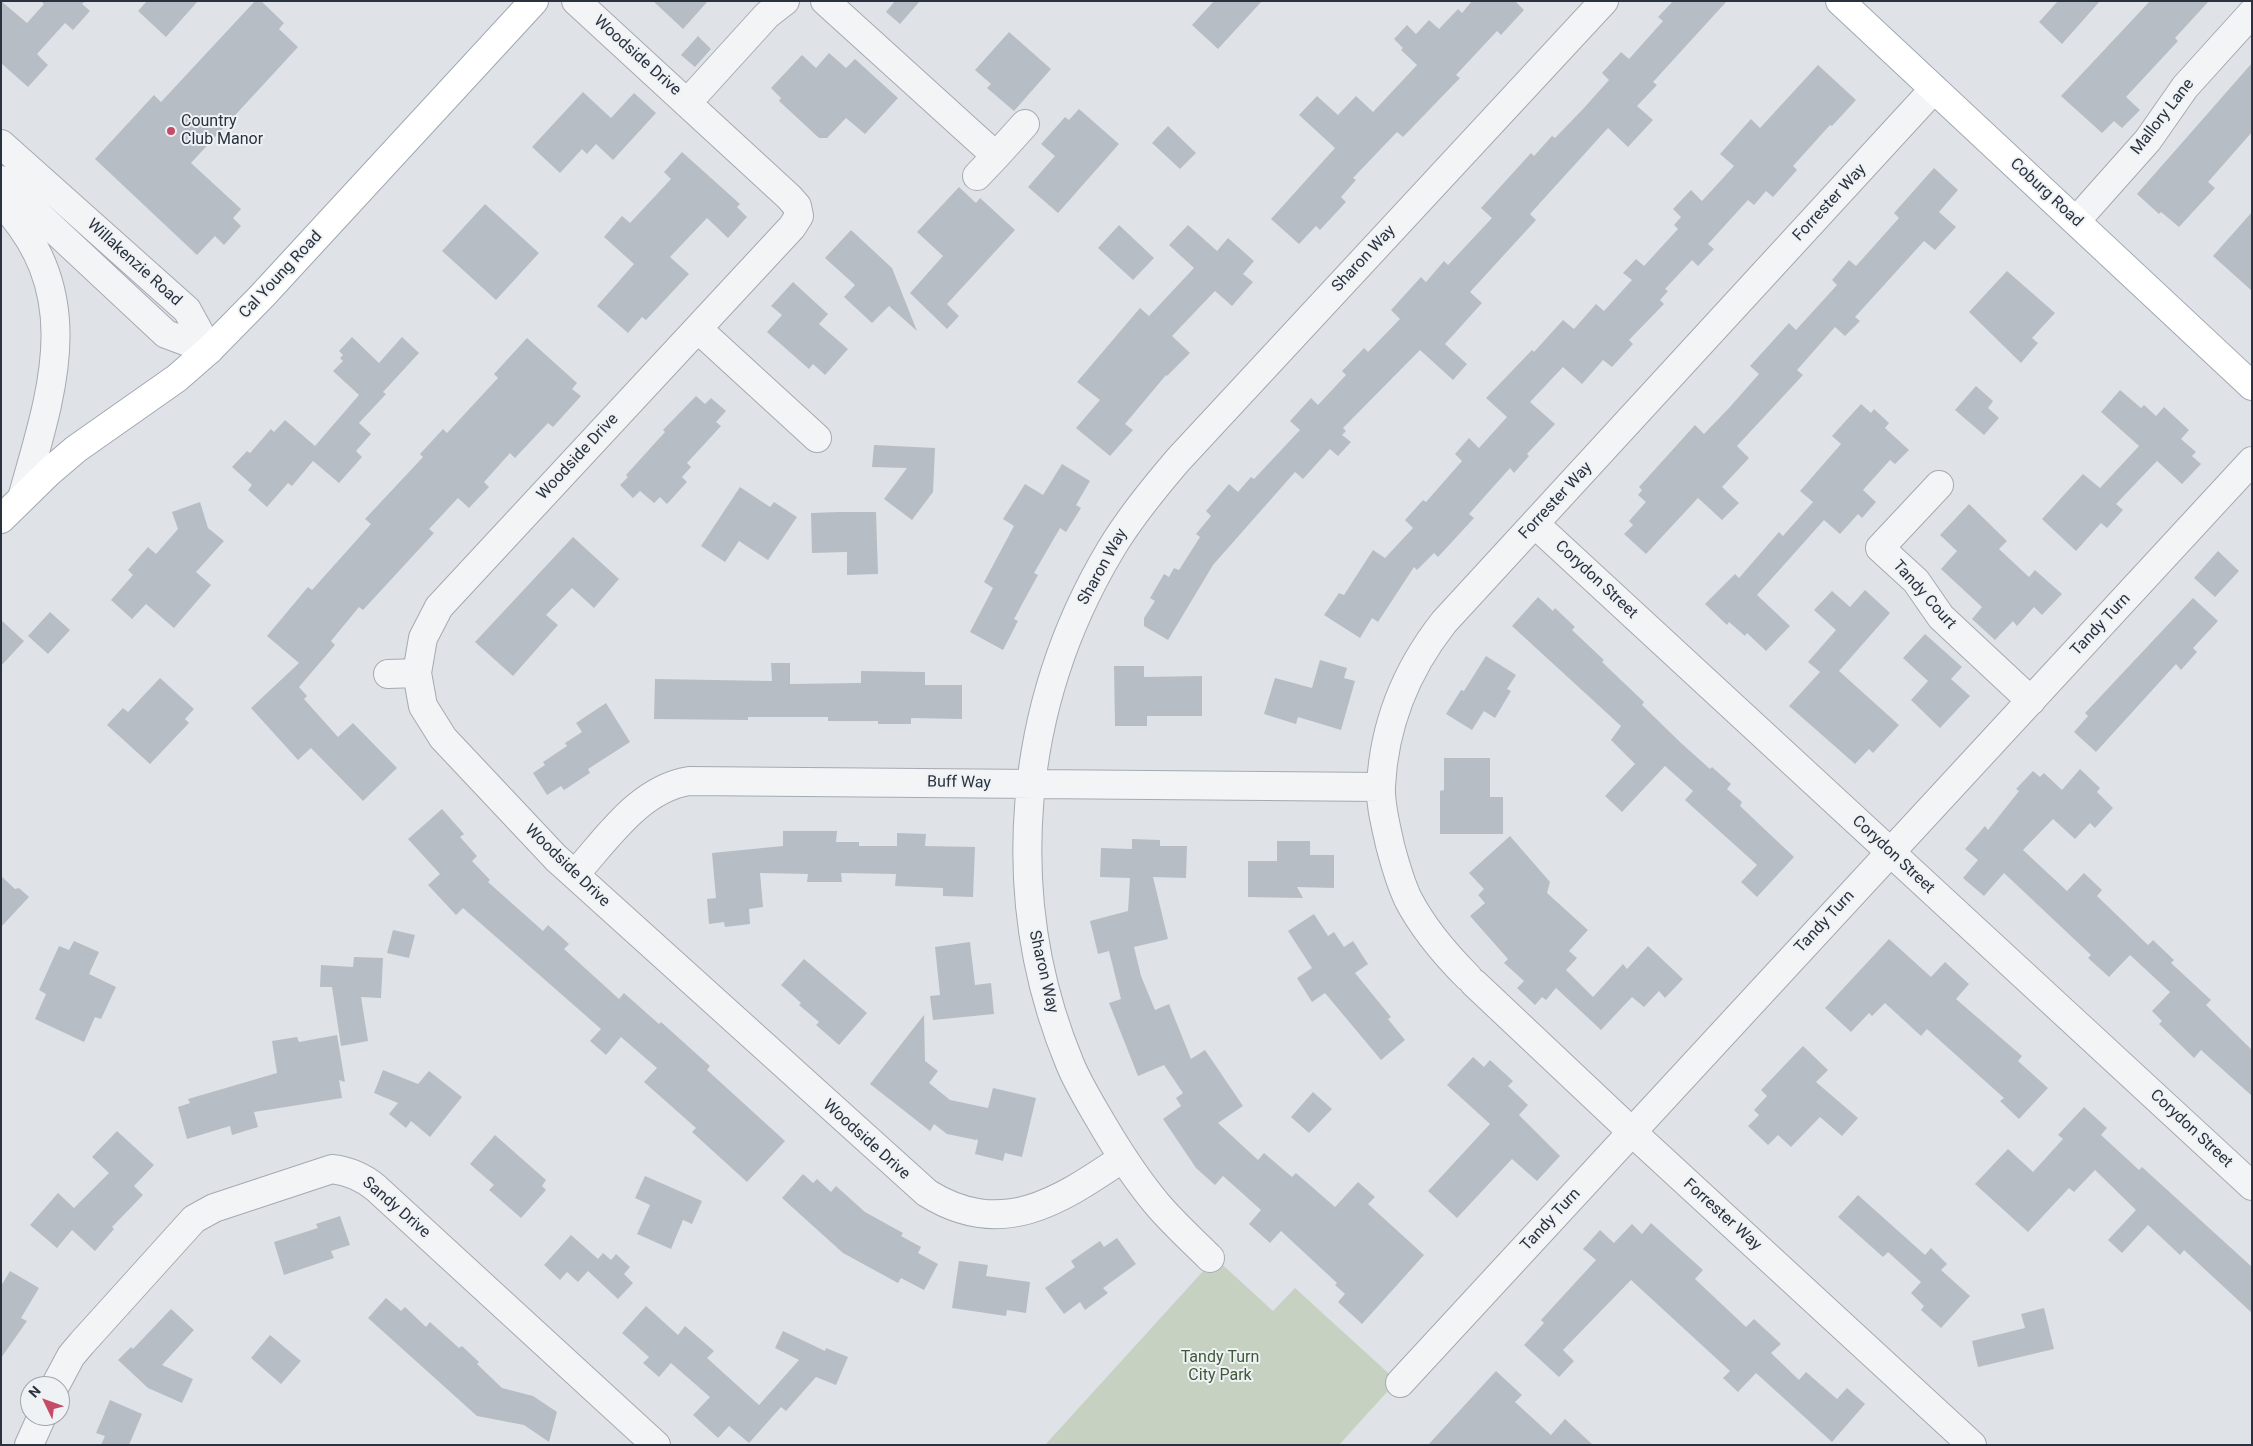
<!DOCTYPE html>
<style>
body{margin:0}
#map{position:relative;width:2253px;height:1446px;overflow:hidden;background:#dfe3e8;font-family:Roboto,sans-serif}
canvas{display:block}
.frame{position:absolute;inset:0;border:2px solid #29323e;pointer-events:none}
.north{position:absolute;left:20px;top:1376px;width:50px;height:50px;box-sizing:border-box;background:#eff2f5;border:1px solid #a0a5ac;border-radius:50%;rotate:312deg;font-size:14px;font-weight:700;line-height:20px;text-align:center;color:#29323e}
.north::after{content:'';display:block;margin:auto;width:18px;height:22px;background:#c54b66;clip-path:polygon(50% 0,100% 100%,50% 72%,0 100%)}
</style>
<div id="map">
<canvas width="2253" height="1446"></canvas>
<div class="frame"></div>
<div class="north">N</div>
</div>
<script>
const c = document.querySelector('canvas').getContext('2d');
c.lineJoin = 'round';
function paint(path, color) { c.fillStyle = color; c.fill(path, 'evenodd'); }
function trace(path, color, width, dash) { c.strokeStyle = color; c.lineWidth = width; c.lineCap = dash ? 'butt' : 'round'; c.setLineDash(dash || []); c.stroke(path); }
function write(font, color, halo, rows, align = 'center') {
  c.font = font + ' Roboto,sans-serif'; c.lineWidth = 4; c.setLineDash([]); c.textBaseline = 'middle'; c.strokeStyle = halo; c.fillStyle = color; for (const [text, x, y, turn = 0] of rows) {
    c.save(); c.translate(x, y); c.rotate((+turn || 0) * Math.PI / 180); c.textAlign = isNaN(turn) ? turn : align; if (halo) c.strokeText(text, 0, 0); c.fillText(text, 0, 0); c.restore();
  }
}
paint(new Path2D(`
 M1215 1258 1273 1311 1295 1288 1397 1381 1339 1445H1045Z`), '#c6d1c1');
paint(new Path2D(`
 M1 1 27 23 44 4 41 1H85L82 4 90 11 73 30 65 23 37 54 48 65 28 87 1 63Z
 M147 1H198L166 37 138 11Z
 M255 1H261L284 23 279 29 298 47 191 163 241 209 233 218 241 226 224 245 215 236 197 255 95 159 154 95 161 102Z
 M653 1H708L683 29Z
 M895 1H920L900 24 886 12Z
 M1214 1H1262L1218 49 1192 25Z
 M1472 1H1515L1524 10 1501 35 1497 31 1456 75 1460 78 1403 137 1397 132 1353 178 1356 180 1341 197 1346 202 1320 230 1316 226 1299 244 1271 219 1335 148 1299 115 1317 96 1338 115 1356 96 1373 112 1417 65 1401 50 1403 48 1394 39 1407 25 1416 34 1429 20 1439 29 1458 9 1462 13Z
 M1673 1H1727L1653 82 1657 85 1637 106 1653 120 1628 147 1608 128 1530 214 1536 220 1470 292 1482 303 1445 344 1467 364 1453 380 1420 350 1343 428 1346 431 1342 435 1351 442 1338 456 1330 449 1303 479 1295 472 1213 565 1168 640 1144 626V618L1155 601 1150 598 1164 574 1169 577 1174 568 1179 570 1200 537 1196 534 1211 516 1206 511 1229 484 1238 492 1251 477 1254 479 1300 430 1290 421 1311 398 1318 405 1346 375 1342 371 1364 348 1368 352 1400 319 1391 310 1421 277 1426 282 1444 261 1448 265 1492 218 1481 208 1531 153 1534 156 1552 136 1555 138 1583 109 1609 80 1602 73 1621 52 1629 59 1663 21 1658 17Z
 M2058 1H2100L2062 44 2039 22Z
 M2150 1H2209L2175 38 2178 41 2126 97 2140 110 2122 128 2114 121 2102 133 2061 96Z
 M1009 32 1051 69 1014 111 987 88 991 84 975 70Z
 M698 36 711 49 695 67 681 55Z
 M829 53 846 68 855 59 898 98 865 134 846 118 827 138H819L779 101 781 98 771 88 802 55 816 68Z
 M2252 63V132L2208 182 2215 188 2179 227 2161 212 2159 214 2137 194Z
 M1818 65 1856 100 1832 126 1830 125 1793 166 1797 170 1773 197 1766 191 1754 205 1748 200 1708 244 1714 249 1698 266 1692 260 1665 289 1668 291 1660 300 1664 304 1629 340 1633 344 1612 367 1603 360 1582 384 1563 367 1530 402 1555 424 1527 454 1529 456 1514 473 1510 468 1469 514 1474 518 1438 557 1434 553 1417 570 1414 567 1378 622 1372 618 1360 638 1324 615 1339 593 1344 595 1373 550 1385 558 1413 528 1405 520 1423 500 1426 502 1462 461 1455 454 1469 438 1479 448 1507 417 1486 398 1532 350 1534 352 1563 320 1574 329 1596 304 1604 311 1632 280 1623 273 1636 259 1644 266 1678 229 1674 225 1681 217 1673 209 1691 190 1702 201 1734 166 1720 154 1751 119 1760 128Z
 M583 92 611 118 634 93 656 113 613 160 596 144 587 154 582 149 560 173 532 147Z
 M1079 109 1119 144 1058 213 1028 187 1055 156 1041 144 1065 117 1069 120Z
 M1168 126 1196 153 1180 169 1152 143Z
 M682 152 740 204 737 207 747 217 728 238 707 218 670 257 689 274 646 320 642 317 628 333 597 306 634 264 604 237 622 216 630 223 671 179 664 172Z
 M1934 168 1958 190 1939 212 1956 227 1935 250 1924 241 1855 317 1860 321 1845 336 1835 327 1797 370 1803 375 1737 446 1749 458 1722 487 1739 503 1722 520 1698 498 1646 554 1624 534 1633 525 1629 521 1646 502 1638 495 1642 490 1639 487 1695 425 1704 434 1729 408 1759 374 1750 366 1789 323 1796 330 1837 285 1832 280 1849 260 1856 266 1899 218 1894 213Z
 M959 187 976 203 980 198 1015 230 947 304 959 316 947 329 910 293 943 256 917 232Z
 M485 204 539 253 496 300 442 251Z
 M2252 212V291L2213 256Z
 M1119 225 1154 258 1133 280 1098 248Z
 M1188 225 1217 251 1228 238 1254 261 1243 274 1253 282 1232 306 1215 291 1172 336 1190 353 1167 376 1166 375 1125 424 1133 430 1110 456 1076 428 1100 400 1077 382 1140 308 1149 316 1194 268 1169 245Z
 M851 230 892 268 917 331 889 306 872 323 844 297 855 285 825 258Z
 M2007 271 2055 313 2032 338 2038 343 2021 363 1969 312Z
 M793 282 828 314 819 324 848 349 825 375 813 364 809 369 767 332 782 315 771 306Z
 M352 337 379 363 402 337 419 353 383 392 386 394 359 423 371 434 356 451 362 457 339 483 313 461 292 486 288 483 267 507 248 490 252 485 232 467 247 451 250 453 271 429 274 432 285 420 315 446 359 395 333 371 343 361 340 358 343 355 339 351Z
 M527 338 577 383 572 389 581 396 553 427 548 423 515 458 510 453 484 482 489 487 469 508 458 498 429 529 434 533 363 610 359 607 331 641 335 645 299 687 307 696 304 699 338 737 353 723 397 768 363 801 311 748 298 760 251 708 299 663 267 636 308 587 312 590 371 524 365 519 423 457 420 454 443 429 447 433 498 378 494 374Z
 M1976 386 1993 401 1988 408 1999 418 1984 435 1955 410Z
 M2120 390 2141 408 2144 405 2156 416 2164 407 2189 430 2181 439 2196 452 2192 456 2201 464 2182 484 2157 461 2116 504 2123 510 2107 528 2101 523 2076 551 2042 519 2083 474 2100 488 2139 446 2101 412Z
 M696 396 705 404 711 398 726 411 716 422 721 426 687 463 691 467 682 477 687 482 667 504 660 497 654 503 640 491 633 498 620 485 628 477 626 475 665 432 663 430Z
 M1861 404 1871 413 1874 409 1889 423 1885 428 1909 450 1895 464 1890 460 1863 490 1876 502 1862 518 1858 514 1840 534 1824 520 1757 595 1790 626 1766 651 1747 633 1745 636 1729 622 1727 625 1705 604 1735 574 1739 578 1779 532 1783 536 1813 502 1800 491 1841 444 1832 436Z
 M874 445 935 448 933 492 912 520 884 499 907 468 872 467Z
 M1062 464 1090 481 1076 505 1081 508 1066 532 1060 528 1034 573 1038 575 1014 619 1018 621 1003 650 970 632 993 588 984 582 1014 526 1003 519 1025 484 1043 495Z
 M740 487 770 507 774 502 797 517 768 560 739 541 725 562 701 546Z
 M200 502 208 528 224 541 196 572 211 585 174 628 146 604 132 619 111 600 133 575 128 570 148 547 156 554 178 529 172 512Z
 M1969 504 2007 541 1999 549 2029 577 2035 570 2062 594 2042 615 2034 607 2017 626 2013 621 1995 640 1972 619 1982 607 1941 569 1957 551 1940 535Z
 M839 512H876L878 574 847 575V552L812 553 811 513Z
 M573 537 619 579 594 608 572 588 546 615 558 625 513 676 475 642Z
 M2218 551 2239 571 2215 597 2194 578Z
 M1865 590 1890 613 1839 671 1899 725 1873 753 1869 749 1855 764 1789 706 1820 672 1808 662 1836 630 1814 610 1832 591 1850 607Z
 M1538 597 1553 611 1555 608 1575 627 1572 630 1604 660 1602 662 1644 702 1642 705 1681 743 1710 769 1712 767 1731 784 1727 789 1742 802 1740 806 1794 857 1757 897 1741 882 1757 865 1685 800 1693 791 1665 766 1622 812 1605 796 1635 764 1611 740 1621 726 1512 626Z
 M2193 598 2218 621 2193 648 2197 652 2181 670 2176 664 2096 752 2074 732 2088 716 2085 713Z
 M50 612 70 630 48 654 28 636Z
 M1 620 24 641 1 666Z
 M1925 634 1962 667 1951 679 1970 696 1940 728 1911 700 1928 681 1903 658Z
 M1486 656 1516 675 1507 689 1511 691 1495 718 1484 711 1472 730 1446 714 1461 690 1464 691Z
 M1320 660 1347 668 1344 678 1355 681 1341 730 1298 717 1296 724 1264 714 1275 678 1312 688Z
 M771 663H790V684L861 683V671L925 672V685H962V719L911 718V724H878V721H828V717H748V720L654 719 655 679 772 681Z
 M1114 666H1144V677L1202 676V716H1147V726H1115Z
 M160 678 194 709 185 719 189 723 150 764 107 725 123 708 128 712Z
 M606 703 630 742 588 769 590 773 564 790 561 786 547 795 533 773 545 765 543 762 567 746 565 743 582 732 576 723Z
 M1444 758H1490V797H1503V834H1440V791L1444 790Z
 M2080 769 2100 788 2097 792 2113 808 2095 828 2090 823 2075 839 2053 819 2023 850 2067 891 2084 873 2102 890 2097 896 2148 945 2153 940 2174 960 2171 963 2211 1000 2206 1005 2252 1050V1096L2201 1050 2194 1058 2159 1024 2162 1021 2152 1011 2170 992 2130 955 2109 977 2088 958 2091 955 2004 873 1984 896 1963 878 1978 860 1965 849 1985 826 1988 830 2019 791 2016 789 2033 771 2040 777 2044 773 2062 790Z
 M442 809 464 834 460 837 477 856 472 861 490 880 488 882 543 931 548 925 569 944 564 949 619 999 624 993 659 1024 661 1022 710 1066 707 1070 785 1141 747 1182 692 1132 696 1128 644 1082 657 1068 621 1037 606 1055 590 1041 601 1029 463 908 456 915 428 885 440 874 408 839Z
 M783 831H837L836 842H859V846H897V833L926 834 925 846 975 847 973 897 943 896V888L895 886 896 874 841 873 842 882H807L808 874 760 873 763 907 749 909 750 924 725 927 724 922 709 924 707 899 716 898 712 853 783 846Z
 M1510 836 1550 882 1547 893 1588 930 1569 951 1577 958 1566 970 1593 997 1623 964 1627 969 1648 946 1683 979 1665 998 1659 991 1644 1007 1632 997 1601 1030 1556 988 1546 1000 1542 997 1535 1005 1517 988 1524 981 1504 963 1508 959 1470 916 1485 903 1478 895 1484 889 1469 873Z
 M1132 839 1160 840V846H1187L1186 878 1153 877 1168 939 1134 947 1141 976 1155 1010 1169 1004 1191 1059 1205 1050 1243 1106 1218 1123 1258 1160 1264 1153 1292 1177 1296 1173 1335 1207 1358 1182 1375 1197 1368 1204 1424 1255 1362 1324 1338 1302 1345 1294 1335 1285 1337 1283 1281 1231 1270 1243 1249 1224 1261 1210 1223 1176 1215 1185 1196 1168 1163 1119 1181 1106 1176 1098 1183 1093 1164 1065 1138 1076 1109 1003 1121 999 1109 951 1098 954 1090 921 1128 911 1130 878 1100 877 1101 848 1132 849Z
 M1277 841H1310V855H1334V888L1297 887 1303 898 1248 897V861H1277Z
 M1 876 15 889 19 888 29 897 1 927Z
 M1314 914 1328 936 1334 932 1344 947 1353 941 1368 964 1355 973 1391 1017 1388 1019 1405 1040 1381 1060 1325 993 1312 1002 1297 978 1312 968 1288 931Z
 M393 930 415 935 409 958 387 953Z
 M1889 939 1931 977 1945 962 1969 984 1956 999 2022 1056 2018 1061 2048 1088 2019 1119 2000 1101 2004 1098 1927 1029 1921 1036 1885 1003 1872 1016 1869 1013 1851 1032 1825 1008Z
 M74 941 99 952 89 974 116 987 101 1019 95 1017 84 1042 35 1019 46 994 39 990 59 946 69 950Z
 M970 942 975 985 991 983 994 1014 933 1020 930 996 940 995 935 947Z
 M354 957 383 958 381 998 361 997 368 1041 341 1046 332 987H320L321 965 353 967Z
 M804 959 867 1013 839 1045 816 1025 819 1022 799 1005 801 1003 781 985Z
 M924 1015 925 1061 938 1071 929 1083 950 1100 988 1108 993 1088 1036 1098 1022 1157 1005 1153 1003 1161 975 1154 978 1141 977 1139 976 1140 947 1134 934 1124 930 1131 870 1084Z
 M337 1035 345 1082 339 1080 342 1098 254 1112 258 1127 232 1135 230 1126 187 1139 178 1107 190 1103 188 1099 277 1073 272 1041 297 1037 299 1042Z
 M1803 1046 1828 1070 1816 1082 1858 1118 1842 1136 1820 1117 1791 1147 1778 1135 1768 1145 1748 1126 1759 1115 1754 1110 1767 1096 1761 1090Z
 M1473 1057 1484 1067 1490 1060 1513 1081 1508 1086 1528 1105 1519 1115 1560 1156 1537 1181 1512 1159 1457 1218 1428 1191 1490 1124 1447 1085Z
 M383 1070 418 1084 429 1071 462 1097 430 1137 411 1121 406 1128 389 1114 398 1103 374 1093Z
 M1313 1092 1332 1109 1309 1133 1291 1117Z
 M2084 1107 2107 1128 2101 1135 2139 1170 2142 1167 2252 1267V1313L2184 1250 2180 1255 2148 1225 2122 1253 2108 1240 2136 1210 2095 1170 2074 1192 2069 1188 2028 1232 1975 1184 2008 1149 2033 1172 2063 1139 2058 1135Z
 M117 1131 154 1165 134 1186 143 1195 112 1227 114 1229 95 1251 72 1230 57 1248 30 1225 58 1193 74 1208 109 1173 92 1157Z
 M495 1135 546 1180 542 1186 546 1190 521 1218 489 1190 494 1185 470 1164Z
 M803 1174 813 1183 817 1179 831 1192 836 1186 865 1212 903 1233 901 1236 921 1247 918 1253 938 1264 924 1290 901 1278 898 1283 843 1253 782 1198Z
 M645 1176 702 1201 692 1224 683 1220 671 1249 637 1234 650 1205 635 1198Z
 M1858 1195 1925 1255 1931 1248 1947 1264 1941 1270 1970 1296 1941 1328 1921 1310 1924 1306 1911 1293 1921 1282 1888 1252 1883 1257 1838 1217Z
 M340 1216 350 1245 331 1251 334 1258 284 1275 274 1242 318 1228 316 1224Z
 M1651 1223 1703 1270 1695 1279 1746 1327 1754 1319 1781 1344 1771 1353 1799 1380 1806 1372 1837 1399 1847 1388 1865 1404 1832 1442 1756 1373 1738 1392 1723 1378 1730 1371 1631 1280 1563 1350 1574 1361 1559 1377 1524 1345 1544 1323 1541 1320 1596 1260 1583 1249 1600 1230 1614 1243 1632 1224 1642 1234Z
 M571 1235 598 1259 603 1253 611 1260 616 1254 630 1267 624 1274 633 1283 618 1299 588 1271 578 1282 567 1272 560 1280 544 1265Z
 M1117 1238 1136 1264 1103 1288 1108 1293 1085 1310 1080 1302 1064 1314 1045 1288 1075 1267 1071 1261 1100 1241 1104 1247Z
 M959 1261 988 1265 986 1276 1030 1282 1026 1313 1007 1310 1006 1316 952 1308Z
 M10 1271 39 1288 21 1318 27 1321 1 1358V1286Z
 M386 1298 401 1311 405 1307 426 1327 430 1322 459 1348 462 1346 479 1362 477 1364 502 1388 533 1396 557 1412 549 1442 524 1425 477 1416 368 1318Z
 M646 1306 678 1335 685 1326 714 1351 707 1358 759 1405 799 1360 775 1348 783 1331 825 1351 826 1348 848 1357 836 1385 816 1377 786 1411 781 1407 749 1443 729 1426 718 1438 693 1415 710 1397 671 1363 659 1377 643 1363 649 1357 622 1333Z
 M2044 1308 2054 1349 1978 1367 1972 1341 2025 1328 2021 1314Z
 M171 1309 194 1330 162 1365 193 1379 182 1403 148 1388 118 1360 131 1347 133 1349Z
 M270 1335 301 1361 281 1384 251 1358Z
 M1496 1371 1522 1395 1515 1402 1551 1435 1565 1419 1593 1445H1428Z
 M110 1400 142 1414 129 1445H101L105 1436 96 1433Z`), '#b7bdc4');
const minor = new Path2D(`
 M576 1 789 197 797 206 799 216 792 227 439 607 423 638 417 673 423 706 443 738 556 858 927 1193C1002 1240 1059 1201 1123 1158
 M825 1 996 156 1025 124
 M687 103 767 15 785 1
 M1 144 187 310 209 350
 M977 176 996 156
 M1 180 166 334 209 350
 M1 202C88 294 52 391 22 498
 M2076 221 2148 140 2185 87 2252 13
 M698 329 817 438
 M1939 485 1880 548 1916 581 1941 617 2031 701
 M1535 524 2252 1186
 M388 674 417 673
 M575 874C607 839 639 789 689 781L1381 787
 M1468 977C1445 954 1423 928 1408 899 1400 882 1395 864 1390 845 1386 826 1380 805 1381 786 1384 725 1407 669 1444 622L1934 89
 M1474 983 1632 1132 1972 1445
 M1210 1258C1192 1240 1173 1223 1157 1204 1137 1180 1120 1154 1104 1127 1092 1106 1079 1086 1070 1064 1000 896 1018 704 1111 549 1130 517 1154 488 1178 460L1604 1
 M1400 1383 2252 461
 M55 1386 71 1356 82 1343 194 1219 214 1208 332 1169C349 1171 363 1177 376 1188L656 1445
 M29 1445 42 1416`);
const major = new Path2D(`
 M1840 1 2252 386
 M1 519 49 472 76 449 177 378 209 350 262 296 534 1`);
trace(minor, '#a5aab2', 30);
trace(major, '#9fa8b2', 30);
trace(minor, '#f2f4f6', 28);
trace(major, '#fff', 28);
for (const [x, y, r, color] of [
 [171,131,5,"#c54b66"]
]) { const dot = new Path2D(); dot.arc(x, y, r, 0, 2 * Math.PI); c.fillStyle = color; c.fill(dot); trace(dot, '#eff2f5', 2); }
write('16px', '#29323e', '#eff2f5', [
 ["Woodside Drive",637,56,42],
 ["Mallory Lane",2163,117,-52],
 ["Coburg Road",2046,193,43],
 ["Forrester Way",1830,203,-47],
 ["Sharon Way",1364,259,-47],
 ["Willakenzie Road",134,263,42],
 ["Cal Young Road",281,275,-47],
 ["Woodside Drive",578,457,-47],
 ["Forrester Way",1556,501,-47],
 ["Sharon Way",1103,567,-61],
 ["Corydon Street",1596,580,43],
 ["Tandy Court",1924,595,48],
 ["Tandy Turn",2101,625,-47],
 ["Buff Way",959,783,1],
 ["Corydon Street",1893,855,43],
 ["Woodside Drive",567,866,44],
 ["Tandy Turn",1825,922,-47],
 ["Sharon Way",1043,972,77],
 ["Corydon Street",2191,1129,43],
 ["Woodside Drive",866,1140,42],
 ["Sandy Drive",396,1208,41],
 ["Forrester Way",1722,1215,42],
 ["Tandy Turn",1551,1220,-47]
]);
write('16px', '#29323e', '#eff2f5', [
 ["Country",181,122],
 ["Club Manor",181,140]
], 'left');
write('16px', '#405937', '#eff2f5', [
 ["Tandy Turn",1220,1358],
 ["City Park",1220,1376]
]);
</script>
